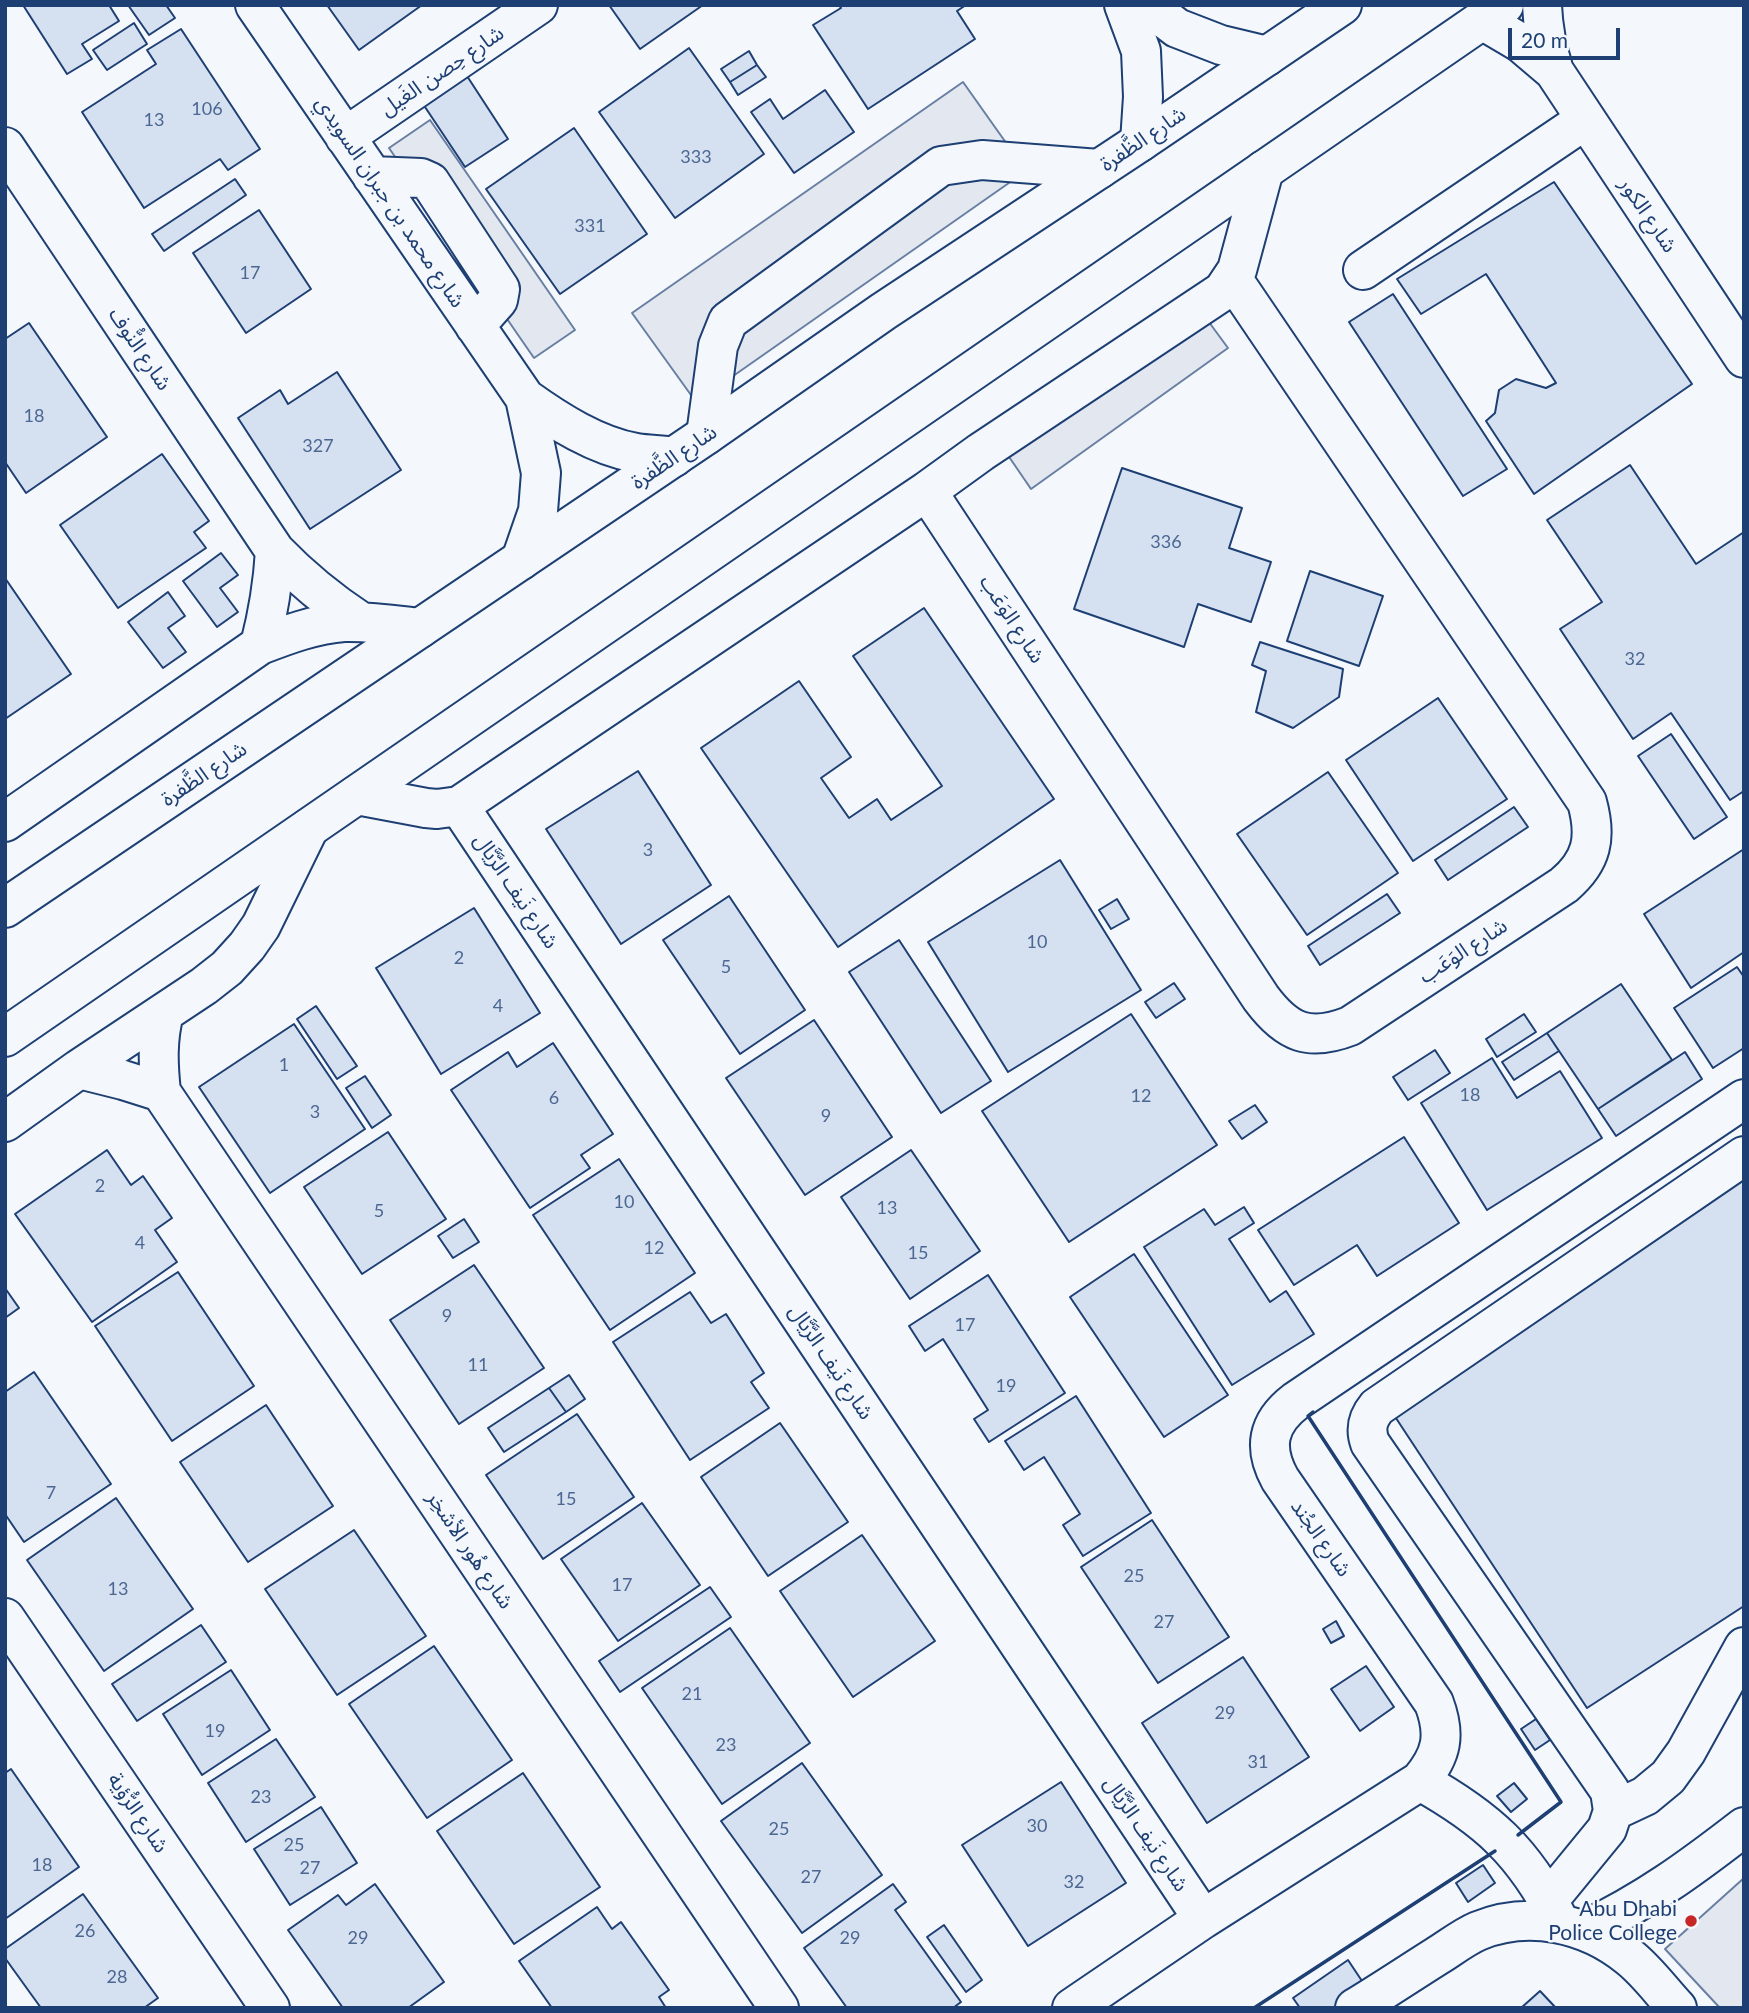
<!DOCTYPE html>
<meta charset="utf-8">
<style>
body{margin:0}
#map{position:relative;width:1749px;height:2013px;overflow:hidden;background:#f4f7fb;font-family:Lato,sans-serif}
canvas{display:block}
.frame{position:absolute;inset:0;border:7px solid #1d3f73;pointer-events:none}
.scale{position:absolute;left:1508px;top:28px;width:112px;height:32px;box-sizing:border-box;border:4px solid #1d3f73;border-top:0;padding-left:9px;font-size:21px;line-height:24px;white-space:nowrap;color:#1d3f73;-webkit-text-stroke:5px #f4f7fb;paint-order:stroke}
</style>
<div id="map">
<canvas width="1749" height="2013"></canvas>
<div class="frame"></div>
<div class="scale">20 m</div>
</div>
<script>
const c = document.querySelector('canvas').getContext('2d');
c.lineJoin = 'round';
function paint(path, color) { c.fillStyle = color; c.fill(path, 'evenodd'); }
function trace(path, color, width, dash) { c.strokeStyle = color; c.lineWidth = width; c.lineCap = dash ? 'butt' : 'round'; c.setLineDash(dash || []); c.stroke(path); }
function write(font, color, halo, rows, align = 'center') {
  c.font = font + ' Lato,"Noto Sans Arabic",sans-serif'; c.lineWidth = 5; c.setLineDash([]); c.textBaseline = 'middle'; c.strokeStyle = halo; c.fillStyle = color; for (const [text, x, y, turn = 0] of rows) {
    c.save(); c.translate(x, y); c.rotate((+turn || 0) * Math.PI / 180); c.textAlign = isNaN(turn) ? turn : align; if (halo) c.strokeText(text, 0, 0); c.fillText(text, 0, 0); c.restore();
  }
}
const parking = new Path2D(`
 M963 82 1026 171 696 402 632 313Z
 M430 120 575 330 534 358 389 148Z
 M1203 314 1228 348 1031 489 1003 448Z
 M1744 1878V2008H1720L1665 1949Z`);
paint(parking, '#e3e8f0');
trace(parking, '#687fa3', 2);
const building = new Path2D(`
 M23 5H109L119 21 82 44 92 59 67 74Z
 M128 5H166L175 18 149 35Z
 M327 5H422L359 50Z
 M609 5H703L640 49Z
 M839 5H966L957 11 975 39 868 109 813 25 841 8Z
 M134 23 147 44 107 70 93 50Z
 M181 29 260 149 228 170 220 159 144 208 82 112 156 64 147 50Z
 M689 48 764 154 675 218 599 112Z
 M749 51 757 65 730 82 721 69Z
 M757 65 766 77 738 95 730 82Z
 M467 76 508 139 465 167 423 104Z
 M825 90 854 132 794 173 751 112 770 99 783 119Z
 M574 128 647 234 560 294 486 189Z
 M235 179 246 195 164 251 152 234Z
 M1554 182 1692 384 1534 494 1486 421 1495 413 1499 390 1516 379 1546 388 1556 383 1486 274 1421 314 1397 279Z
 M259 210 311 289 246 333 193 253Z
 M1393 294 1507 469 1463 496 1349 322Z
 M29 323 107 437 26 493 5 462V339Z
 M337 372 401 470 310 529 238 418 280 390 288 404Z
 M162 454 209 521 194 532 206 548 118 608 60 525Z
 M1630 465 1696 564 1744 532V791L1730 800 1671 713 1633 739 1560 629 1602 602 1547 520Z
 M1122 468 1242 508 1229 548 1271 562 1251 622 1198 604 1184 647 1074 609Z
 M221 553 238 575 220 588 238 612 217 627 183 581Z
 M1310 571 1383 596 1359 666 1287 641Z
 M5 578 71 674 5 719Z
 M168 592 185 616 168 628 186 652 163 668 128 622Z
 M924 608 1054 799 838 947 701 748 799 681 851 757 821 778 849 818 877 799 891 820 942 786 853 656Z
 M1260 642 1343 669 1339 697 1293 728 1256 712 1266 671 1252 665Z
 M1438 698 1507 799 1413 861 1346 760Z
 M1671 734 1727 817 1694 839 1638 756Z
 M638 771 711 885 621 944 546 829Z
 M1328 772 1398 873 1307 935 1237 834Z
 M1514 807 1528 827 1448 880 1435 860Z
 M1744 849V952L1691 988 1644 914Z
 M1060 860 1141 990 1008 1072 928 942Z
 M1387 894 1400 913 1320 965 1308 946Z
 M729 896 805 1010 740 1054 663 940Z
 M1117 899 1129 919 1111 929 1099 910Z
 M474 908 540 1013 441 1074 376 968Z
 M899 940 991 1081 941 1113 849 972Z
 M1737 967 1744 977V1048L1713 1068 1674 1008Z
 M1174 983 1185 999 1156 1018 1145 1002Z
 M1621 984 1672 1060 1598 1109 1547 1033Z
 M316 1006 357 1066 337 1079 297 1019Z
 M1131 1014 1217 1145 1069 1242 982 1111Z
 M1524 1014 1536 1032 1497 1057 1486 1039Z
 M814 1020 892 1137 805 1195 726 1078Z
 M294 1024 365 1129 270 1193 199 1087Z
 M1547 1033 1559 1051 1514 1080 1502 1062Z
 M553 1043 613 1134 581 1155 590 1168 530 1208 451 1090 508 1052 517 1067Z
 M1435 1050 1450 1073 1408 1100 1393 1077Z
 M1685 1052 1702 1079 1616 1136 1598 1109Z
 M1492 1058 1517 1098 1560 1071 1602 1138 1487 1210 1421 1103Z
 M365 1076 391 1115 372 1128 346 1088Z
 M1255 1105 1267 1122 1242 1139 1229 1121Z
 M388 1132 446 1219 362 1274 304 1187Z
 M1404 1137 1459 1223 1377 1276 1357 1245 1294 1285 1258 1230Z
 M107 1150 131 1185 143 1176 172 1218 155 1230 177 1262 92 1322 15 1214Z
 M911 1150 980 1251 910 1299 841 1197Z
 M619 1159 695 1273 610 1330 533 1215Z
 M1744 1175V1606L1587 1708 1388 1406Z
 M1244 1207 1254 1223 1229 1239 1270 1302 1286 1291 1314 1334 1232 1385 1144 1247 1204 1209 1215 1225Z
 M464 1219 479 1242 453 1258 438 1236Z
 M1134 1254 1228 1395 1164 1437 1070 1297Z
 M474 1265 544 1368 459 1424 390 1320Z
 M178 1272 254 1386 172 1441 95 1326Z
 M988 1275 1065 1393 989 1442 974 1419 988 1410 943 1339 925 1351 909 1326Z
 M5 1288 19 1308 5 1318Z
 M690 1292 711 1323 726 1314 764 1373 751 1382 769 1408 690 1460 613 1342Z
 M34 1372 111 1484 24 1542 5 1514V1392Z
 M569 1375 585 1399 566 1412 549 1388Z
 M549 1388 566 1412 504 1452 488 1428Z
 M1076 1396 1151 1513 1083 1556 1063 1525 1080 1514 1044 1457 1024 1470 1005 1441Z
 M266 1405 333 1506 248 1562 180 1462Z
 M577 1414 634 1497 543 1559 486 1475Z
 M780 1423 848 1522 768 1576 701 1477Z
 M116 1498 193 1609 104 1671 27 1560Z
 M642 1503 700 1585 618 1641 561 1559Z
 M1152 1520 1229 1637 1158 1683 1081 1567Z
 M354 1530 426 1636 337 1695 265 1589Z
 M862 1535 935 1641 853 1697 780 1591Z
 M710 1587 731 1617 620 1692 599 1661Z
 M1336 1621 1344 1636 1331 1643 1323 1629Z
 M201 1625 226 1662 137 1721 112 1684Z
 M730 1628 810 1743 722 1804 642 1688Z
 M434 1646 512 1760 427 1818 349 1704Z
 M1243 1657 1309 1757 1207 1823 1142 1723Z
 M1366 1666 1394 1707 1360 1731 1331 1689Z
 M231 1670 270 1730 202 1775 163 1714Z
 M1536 1719 1550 1740 1535 1750 1521 1729Z
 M276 1739 315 1797 246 1842 208 1783Z
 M802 1763 882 1875 802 1933 721 1821Z
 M11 1769 79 1867 5 1919V1773Z
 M523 1773 600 1887 514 1944 437 1831Z
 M1061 1782 1126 1883 1028 1946 962 1845Z
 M1514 1783 1527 1799 1511 1812 1497 1796Z
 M321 1807 357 1863 290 1905 254 1849Z
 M1483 1865 1495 1883 1468 1902 1456 1883Z
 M375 1884 444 1982 408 2008H343L288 1930 338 1895 346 1905Z
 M893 1884 906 1902 895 1910 961 2002 953 2008H847L804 1948Z
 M83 1894 158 1998 144 2008H41L5 1958V1949Z
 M597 1907 612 1929 621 1922 669 1990 659 1997 666 2008H552L519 1961Z
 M944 1925 982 1980 966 1992 927 1937Z
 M1348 1960 1366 1987 1336 2008H1300L1293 1998Z
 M1540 1991 1556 2008H1521Z`);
paint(building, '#d5e0f0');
trace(building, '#1d3f73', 2);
const minor = new Path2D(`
 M255 5 525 398 541 473 538 511 521 560
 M1124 5 1141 51 1143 97 1140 142
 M1147 5 1177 28 1221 45 1267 56
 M1542 5C1543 29 1547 49 1554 71
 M1482 20 1521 43 1554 71 1744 358
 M345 137 538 5
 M5 147 275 551C301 578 329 601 361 622
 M372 176 421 178 430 182 500 289 498 300 475 326
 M1363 270 1585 120
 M525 398C557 421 596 446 636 453 648 455 661 455 674 457
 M706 435 718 346 728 321 941 166 982 160 1099 169
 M927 491 1261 998C1287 1033 1309 1042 1350 1026L1564 885C1592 861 1597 838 1587 802L1232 278
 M260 645C268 614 273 584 275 551
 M357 795 426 808 437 809 459 806 927 491 981 452 1223 291 1237 270 1264 170
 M459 806 1203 1919
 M5 822 260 645C286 635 315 624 344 622 369 621 395 625 420 628
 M164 1013C157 1040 158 1064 161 1092L779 2008
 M79 1069 123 1080 161 1092
 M5 1122 79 1069 204 986 227 968 247 946 261 926 309 828
 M5 1618 270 2008
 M1420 1781C1488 1819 1524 1852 1559 1921
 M1613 1811 1645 1796 1668 1777 1686 1752 1744 1647
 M1548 1901 1607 1829 1613 1811 1610 1791 1370 1443C1365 1429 1367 1419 1377 1407L1744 1156
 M1585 1930C1646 1901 1691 1868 1744 1827
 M1072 2008 1203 1919 1420 1781C1442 1755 1446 1735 1434 1703L1280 1479C1263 1448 1267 1423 1296 1401L1744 1099
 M1355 2008C1383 1991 1410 1973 1437 1956 1450 1948 1464 1937 1478 1931 1529 1910 1587 1923 1629 1957 1647 1971 1661 1991 1677 2008`);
const major = new Path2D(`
 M5 908 706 435 884 311 1140 142 1342 5
 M5 1037 1504 5`);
trace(minor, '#1d3f73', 42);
trace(major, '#1d3f73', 42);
trace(minor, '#f4f7fb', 38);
trace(major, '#f4f7fb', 38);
trace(new Path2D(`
 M1313 1412 1308 1416 1561 1802 1518 1835
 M1254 2008 1495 1851`), '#1d3f73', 3.5);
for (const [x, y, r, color] of [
 [1691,1921,7,"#c62828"]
]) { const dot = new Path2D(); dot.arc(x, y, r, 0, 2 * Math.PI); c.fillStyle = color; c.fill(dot); trace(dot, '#f4f7fb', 2.5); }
write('18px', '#4b6792', null, [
 ["106",207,109],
 ["13",154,120],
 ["333",696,157],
 ["331",590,226],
 ["17",250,273],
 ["18",34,416],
 ["327",318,446],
 ["336",1166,542],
 ["32",1635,659],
 ["3",648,850],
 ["10",1037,942],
 ["2",459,958],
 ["5",726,967],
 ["4",498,1006],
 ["1",284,1065],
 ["18",1470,1095],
 ["12",1141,1096],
 ["6",554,1098],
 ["3",315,1112],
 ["9",826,1116],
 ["2",100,1186],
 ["10",624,1202],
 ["13",887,1208],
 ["5",379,1211],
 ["4",140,1243],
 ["12",654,1248],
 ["15",918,1253],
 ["9",447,1316],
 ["17",965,1325],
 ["11",478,1365],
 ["19",1006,1386],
 ["7",51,1493],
 ["15",566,1499],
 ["25",1134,1576],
 ["17",622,1585],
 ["13",118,1589],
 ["27",1164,1622],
 ["21",692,1694],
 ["29",1225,1713],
 ["19",215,1731],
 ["23",726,1745],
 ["31",1258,1762],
 ["23",261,1797],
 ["30",1037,1826],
 ["25",779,1829],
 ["25",294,1845],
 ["18",42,1865],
 ["27",310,1868],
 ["27",811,1877],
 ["32",1074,1882],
 ["26",85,1931],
 ["29",358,1938],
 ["29",850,1938],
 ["28",117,1977]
]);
write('21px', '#1d3f73', '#f4f7fb', [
 ["شارع حِصن الغَيل",442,71,-34],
 ["شارع الظَّفرة",1143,139,-34],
 ["شارع محمد بن جبران السويدي",390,202,56],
 ["شارع الكور",1648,215,56],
 ["شارع النُّوف",140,349,56],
 ["شارع الظَّفرة",674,457,-34],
 ["شارع الوَعَب",1012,619,57],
 ["شارع الظَّفرة",204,774,-34],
 ["شارع نَيف الرَّيَّال",516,891,56],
 ["شارع الوَعَب",1463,951,-33],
 ["شارع نَيف الرَّيَّال",831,1362,56],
 ["شارع الجُند",1321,1538,55],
 ["شارع هُور الأشخِر",470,1550,56],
 ["شارع الرُّؤية",138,1813,56],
 ["شارع نَيف الرَّيَّال",1146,1834,56]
]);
write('21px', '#1d3f73', '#f4f7fb', [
 ["Abu Dhabi",1677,1909],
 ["Police College",1677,1933]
], 'right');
</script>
